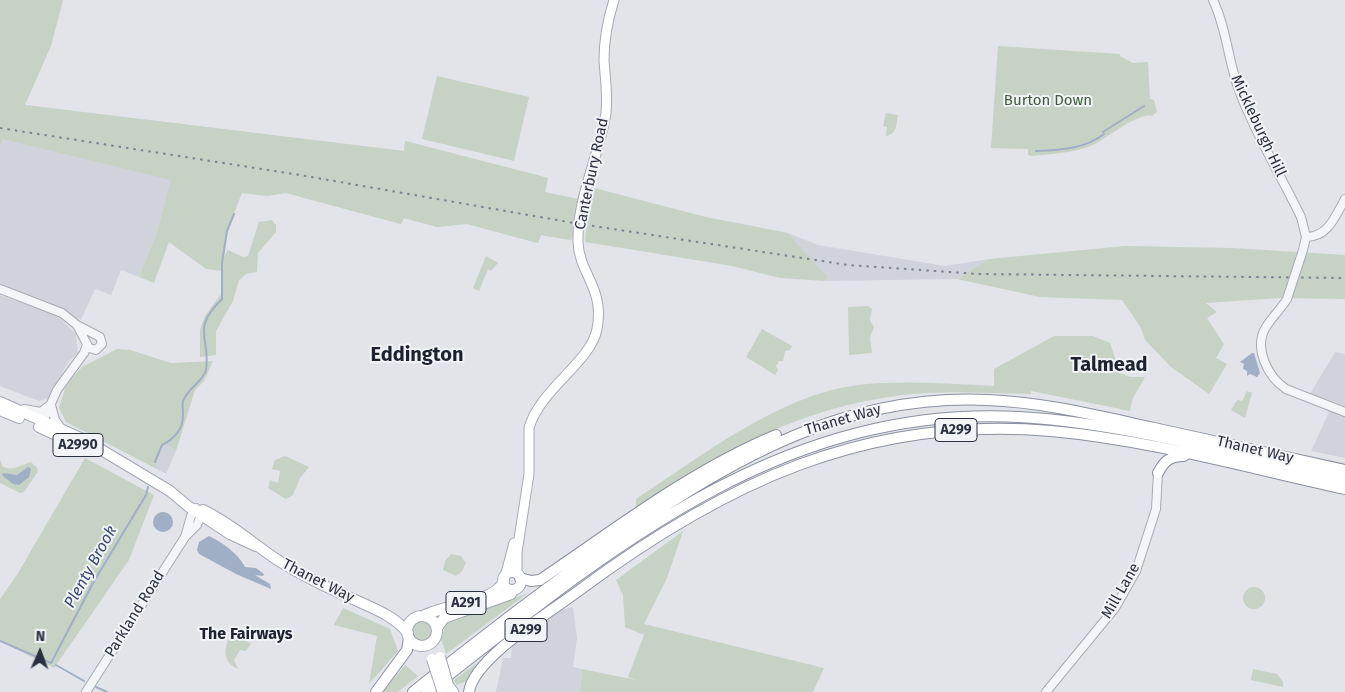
<!DOCTYPE html>
<style>
body{margin:0}
#map{position:relative;width:1345px;height:692px;overflow:hidden;background:#e2e4e9;font-family:"Fira Sans",sans-serif}
canvas{display:block}
.north{position:absolute;left:15px;top:627px;width:50px;height:50px;-webkit-text-stroke:4px #f1f3f7;paint-order:stroke;rotate:2deg;font-size:14px;font-weight:700;line-height:20px;text-align:center;color:#2b3040}
.north::after{content:'';display:block;margin:auto;width:18px;height:22px;background:#2b3040;clip-path:polygon(50% 0,100% 100%,50% 72%,0 100%)}
</style>
<div id="map">
<canvas width="1345" height="692"></canvas>
<div class="north">N</div>
</div>
<script>
const c = document.querySelector('canvas').getContext('2d');
c.lineJoin = 'round';
function paint(path, color) { c.fillStyle = color; c.fill(path, 'evenodd'); }
function trace(path, color, width, dash) { c.strokeStyle = color; c.lineWidth = width; c.lineCap = dash ? 'butt' : 'round'; c.setLineDash(dash || []); c.stroke(path); }
function write(font, color, halo, rows, align = 'center') {
  c.font = font + ' "Fira Sans",sans-serif'; c.lineWidth = 4; c.setLineDash([]); c.textBaseline = 'middle'; c.strokeStyle = halo; c.fillStyle = color; for (const [text, x, y, turn = 0] of rows) {
    c.save(); c.translate(x, y); c.rotate((+turn || 0) * Math.PI / 180); c.textAlign = isNaN(turn) ? turn : align; if (halo) c.strokeText(text, 0, 0); c.fillText(text, 0, 0); c.restore();
  }
}
paint(new Path2D(`
 M0 102 404 151 405 141 548 178 545 193 578 199 571 240 541 235 538 243 467 224 437 227 404 218 401 224 286 193 267 196 172 180 158 229 139 277 121 270 111 295 95 289 81 320 48 302 0 284V148L3 139Z
 M788 233 818 245 945 266 989 259 957 279 824 281 826 277Z
 M0 295 56 315 76 334 78 353 68 362 49 398 39 401 0 386Z
 M1335 352 1345 354V458L1311 451 1329 412 1310 394Z
 M164 442 176 451 166 474 155 468Z
 M573 607 577 638 573 667 582 669 580 692H496L503 658H511L512 644 561 610Z`), '#d0d3db');
paint(new Path2D(`
 M0 0H63L51 46 25 105 404 151 405 141 548 178 545 192 578 199 576 211 590 214 594 188 706 217 788 233 827 277 824 281 780 278 732 266 585 242 586 229 576 227 571 240 541 235 538 243 467 224 437 227 404 218 401 224 286 193 267 196 242 193 227 231 224 257 228 250 243 257 248 256 259 222 272 220 276 225V232L258 253 257 272 246 274 239 280 233 301 216 331V355L200 357V330L205 316 222 293V271L206 269 169 242 154 283 139 277 158 229 171 180 3 139 0 147Z
 M998 46 1120 54V56L1133 63 1148 62 1150 99 1154 100 1157 112 1152 116C1138 112 1108 138 1093 145 1075 153 1051 154 1031 156L1028 155V149L991 148Z
 M437 76 529 97 514 161 422 139Z
 M886 113 898 115C896 125 897 134 886 136L887 127 883 126Z
 M1125 246 1232 248 1345 255V299L1280 298 1206 303 1217 312 1207 318 1224 344 1216 358 1227 364 1209 394 1171 367 1145 340 1141 328 1122 300 1040 297 957 279 989 259Z
 M486 256 498 263 491 271 488 269 479 291 473 288Z
 M868 306 872 309 870 320 874 327 870 338 872 353 849 355 848 307Z
 M762 329 792 346 790 350 785 351 783 361H779L776 366 778 370 775 375 746 357Z
 M1054 336H1093L1110 343 1120 373 1130 377H1145L1132 400 1130 411 1031 391V394C988 393 944 390 902 395 804 407 716 452 636 508V499C700 457 781 394 858 385 903 380 949 384 994 386V369Z
 M117 349 130 350 171 363 213 361 204 381 195 390 176 451 164 442 155 468 66 422 59 408 66 385 82 367Z
 M1247 391 1252 393 1245 418 1231 410 1237 400 1242 401Z
 M285 456 309 467 300 478 293 495 286 499 268 488 270 480 278 483 280 471 272 469 275 460Z
 M85 458 154 495 129 560 54 668 0 641V599L18 573Z
 M0 460 3 467C15 471 20 465 31 462L37 468 38 472 24 492 20 493 0 483Z
 M683 531 667 578 644 624 824 668 813 692H580L582 669 636 680 628 677 644 635 625 627 623 595 616 580Z
 M451 554 461 556 466 563 462 571 456 576 443 570 445 561Z
 M1243 598a11 11 0 1 1 22 0a11 11 0 1 1-22 0Z
 M528 593 446 654 441 639 446 624Z
 M343 608 390 629 398 651 369 684 377 636 334 625Z
 M412 631a10 10 0 1 1 20 0a10 10 0 1 1-20 0Z
 M232 632 251 644 246 651 240 650 234 660 238 669C221 662 224 645 232 632Z
 M477 663 467 681 456 685 454 680Z
 M405 665 418 676 398 692H383Z
 M1253 669 1277 674 1283 682V687L1251 680Z`), '#c6d2c4');
paint(new Path2D(`
 M1252 353H1254L1260 373 1257 377 1250 374 1247 376V371L1243 369 1244 364 1240 362Z
 M28 467 31 469 29 477 19 485 13 484 2 475 3 473 17 475Z
 M153 522a10 10 0 1 1 20 0a10 10 0 1 1-20 0Z
 M209 536C223 543 238 553 245 567L256 568 264 574 263 576 255 575 270 584 271 589 236 574 199 554 197 550 199 542Z`), '#a0aec6');
trace(new Path2D(`
 M1103 132 1144 106
 M1036 151C1060 150 1085 149 1104 134
 M155 462 162 445C174 439 183 429 183 415 184 408 180 404 185 397 190 387 204 380 206 370 211 337 190 330 222 299V263L227 231 234 214
 M0 641 51 663 93 583 146 495 148 487
 M56 665 84 681
 M96 687 107 692`), '#a0aec6', 2);
const tertiary = new Path2D(`
 M1213 0C1227 29 1228 62 1240 93 1256 135 1281 176 1301 217L1306 237 1303 250
 M1306 237C1328 237 1335 217 1345 199
 M0 289 62 313 77 325 89 348 96 350 102 344 100 337 77 325
 M1287 299C1281 309 1272 317 1266 327 1253 348 1268 377 1286 389L1345 412
 M51 405 55 420 61 428
 M24 409 41 412 50 405
 M41 426 57 390 84 353 87 345
 M185 537 197 525 203 511
 M86 692 185 537 191 516 196 508
 M1046 692 1115 608 1136 571 1156 509 1158 473`);
const secondary = new Path2D(`
 M517 574V552L529 474V428C540 389 591 362 597 329 605 288 579 274 578 242 577 198 599 156 606 113 608 94 605 78 604 60 604 40 608 19 614 0
 M505 577 514 543`);
const primary = new Path2D(`
 M0 402 85 440 170 491 189 507 230 534 256 546
 M0 410 19 418
 M39 427 80 446
 M203 510C230 523 251 542 276 559 304 577 333 590 364 604 380 611 397 619 408 633
 M503 581a9 9 0 1 1 18 0a9 9 0 1 1-18 0Z
 M423 616C444 604 493 604 504 581
 M407 631a15 15 0 1 1 30 0a15 15 0 1 1-30 0Z
 M437 628 444 618 511 594 513 590
 M448 685 453 692`);
const trunk = new Path2D(`
 M1158 473C1164 461 1170 456 1184 456
 M520 578 531 581 540 580C617 528 690 471 776 435
 M376 692 407 650 409 638
 M413 692C482 637 550 584 623 534 736 457 845 394 987 400 1043 402 1099 416 1154 428 1218 442 1281 456 1345 470
 M427 692C605 553 779 404 1019 417 1126 423 1241 456 1345 480
 M469 692C473 659 550 612 577 592 722 484 865 415 1051 431 1150 440 1248 468 1345 489`);
trace(tertiary, '#a7aab3', 10);
trace(secondary, '#a7aab3', 11);
trace(primary, '#a2a7b4', 12);
trace(trunk, '#8a909f', 12);
trace(tertiary, '#f4f5f8', 8);
trace(secondary, '#fff', 9);
trace(primary, '#fff', 10);
trace(trunk, '#fff', 10);
trace(new Path2D(`
 M0 128 300 175 574 223 848 265 979 274 1345 278`), '#7c8292', 2, [2.5, 5]);
const tertiaryBridge = new Path2D(`
 M1287 299 1303 250`);
const primaryBridge = new Path2D(`
 M440 657 448 685
 M432 659 442 690`);
trace(tertiaryBridge, '#a7aab3', 10, []);
trace(primaryBridge, '#a2a7b4', 12, []);
trace(tertiaryBridge, '#f4f5f8', 8);
trace(primaryBridge, '#fff', 10);
for (const [x, y, w] of [
 [956,430,42],
 [78,445,50],
 [466,603,40],
 [526,630,42]
]) { const box = new Path2D(); box.roundRect(x - w / 2, y - 11.5, w, 23, 4); c.fillStyle = '#f1f3f7'; c.fill(box); trace(box, '#2b3040', 1); }
write('bold 14px', '#2b3040', null, [
 ["A299",956,430],
 ["A2990",78,445],
 ["A291",466,603],
 ["A299",526,630]
]);
write('15px', '#3c5b39', '#f1f3f7', [
 ["Burton Down",1048,101]
]);
write('15px', '#2b3040', '#f1f3f7', [
 ["Mickleburgh Hill",1258,126,65],
 ["Canterbury Road",592,174,-78],
 ["Thanet Way",843,420,-16],
 ["Thanet Way",1255,450,13],
 ["Thanet Way",318,581,27],
 ["Mill Lane",1121,591,-60],
 ["Parkland Road",135,614,-58]
]);
write('italic 16px', '#384b71', '#f1f3f7', [
 ["Plenty Brook",91,567,-61]
]);
write('bold 16px', '#1d2231', '#f1f3f7', [
 ["The Fairways",246,635]
]);
write('bold 20px', '#1d2231', '#f1f3f7', [
 ["Eddington",417,355],
 ["Talmead",1109,365]
]);
</script>
